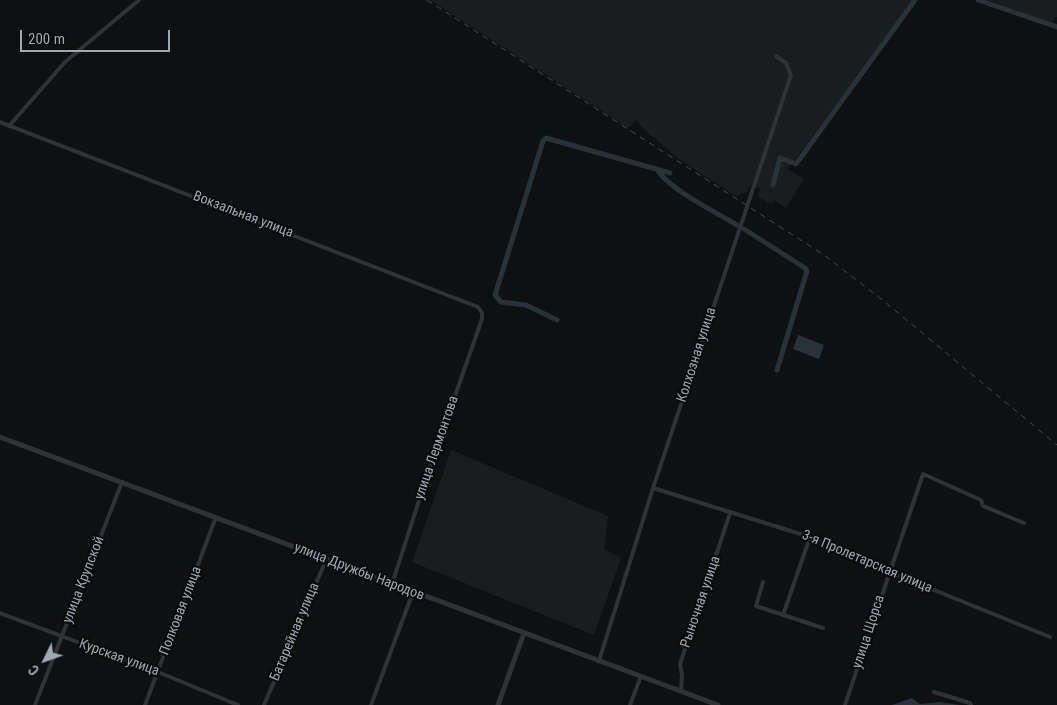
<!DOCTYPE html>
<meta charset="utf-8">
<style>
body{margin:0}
#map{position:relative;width:1057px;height:705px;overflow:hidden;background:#0f1011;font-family:"Roboto Condensed",sans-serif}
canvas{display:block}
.north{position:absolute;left:20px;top:635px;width:50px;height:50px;-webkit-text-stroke:4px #0b0b0c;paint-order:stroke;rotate:228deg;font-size:14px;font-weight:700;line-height:20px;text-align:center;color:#9fa9b3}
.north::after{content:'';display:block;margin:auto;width:18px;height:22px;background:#9fa9b3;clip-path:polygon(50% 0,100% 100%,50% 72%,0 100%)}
.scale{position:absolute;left:20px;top:30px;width:150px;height:22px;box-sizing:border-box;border:2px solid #9fa9b3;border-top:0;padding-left:6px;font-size:15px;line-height:18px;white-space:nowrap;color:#9fa9b3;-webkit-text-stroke:4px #0b0b0c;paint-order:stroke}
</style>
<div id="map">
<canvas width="1057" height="705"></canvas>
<div class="north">С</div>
<div class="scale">200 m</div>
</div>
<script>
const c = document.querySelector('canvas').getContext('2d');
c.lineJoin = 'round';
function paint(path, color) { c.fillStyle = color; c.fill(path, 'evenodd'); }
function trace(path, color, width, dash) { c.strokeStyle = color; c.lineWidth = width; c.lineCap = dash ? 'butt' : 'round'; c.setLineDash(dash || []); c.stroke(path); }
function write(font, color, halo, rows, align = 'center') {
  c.font = font + ' "Roboto Condensed",sans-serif'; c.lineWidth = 4.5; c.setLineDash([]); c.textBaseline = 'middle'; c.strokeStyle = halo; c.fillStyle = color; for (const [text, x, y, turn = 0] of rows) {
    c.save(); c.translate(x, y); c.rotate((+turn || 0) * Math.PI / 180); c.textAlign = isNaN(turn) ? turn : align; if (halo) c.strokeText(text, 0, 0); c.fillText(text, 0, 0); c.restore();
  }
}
paint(new Path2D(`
 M430 0H913L788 169 804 179 786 208 774 200 771 204 757 196 760 189 750 185 747 192 736 196 680 160 646 131 636 120 628 128Z
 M988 0H1057V17H1055L1052 23Z
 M451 450 608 516 604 549 621 558 594 635 412 562Z`), '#1b1c1e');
paint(new Path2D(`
 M798 335 824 345 819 359 793 349Z
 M912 698 920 704 939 702 960 705H892Z`), '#273338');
trace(new Path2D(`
 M978 0 1057 27
 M657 169C667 188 717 213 737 225
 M773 185 780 158 796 164 915 0
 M744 229 805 268 807 271 777 370
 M557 320 526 305 501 302 495 295 543 141 546 138 670 173`), '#273338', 5);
trace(new Path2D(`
 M0 122 478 307 482 313V319L427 476 392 584
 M9 126 65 62 139 0
 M653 488 810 537 880 565 897 575 1050 637
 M763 582 756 606 823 628
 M0 613 158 672 238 705
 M783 615 810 537
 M599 661 653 488 791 75 786 63 776 56
 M681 691 682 675 680 664 730 513
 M934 692 970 703 971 705
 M35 705 122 482
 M145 705 216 517
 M264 705 326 560
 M371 705 413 592
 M630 705 641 676
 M845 705 923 474 981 500 983 506 1024 523`), '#303236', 4);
trace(new Path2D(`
 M0 437 718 705
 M498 705 524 633`), '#303236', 5);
trace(new Path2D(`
 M427 0 824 255 885 302 1057 445`), '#474b4f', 1, [6, 5]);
write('14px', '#9fa9b3', '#0b0b0c', [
 ["Вокзальная улица",243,215,21],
 ["Колхозная улица",697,355,-72],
 ["улица Лермонтова",437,448,-71],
 ["3-я Пролетарская улица",867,562,23],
 ["улица Дружбы Народов",359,572,21],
 ["улица Крупской",84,580,-69],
 ["Рыночная улица",701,602,-71],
 ["Полковая улица",181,611,-69],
 ["Батарейная улица",295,632,-67],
 ["улица Щорса",869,632,-72],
 ["Курская улица",119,658,20]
]);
</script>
